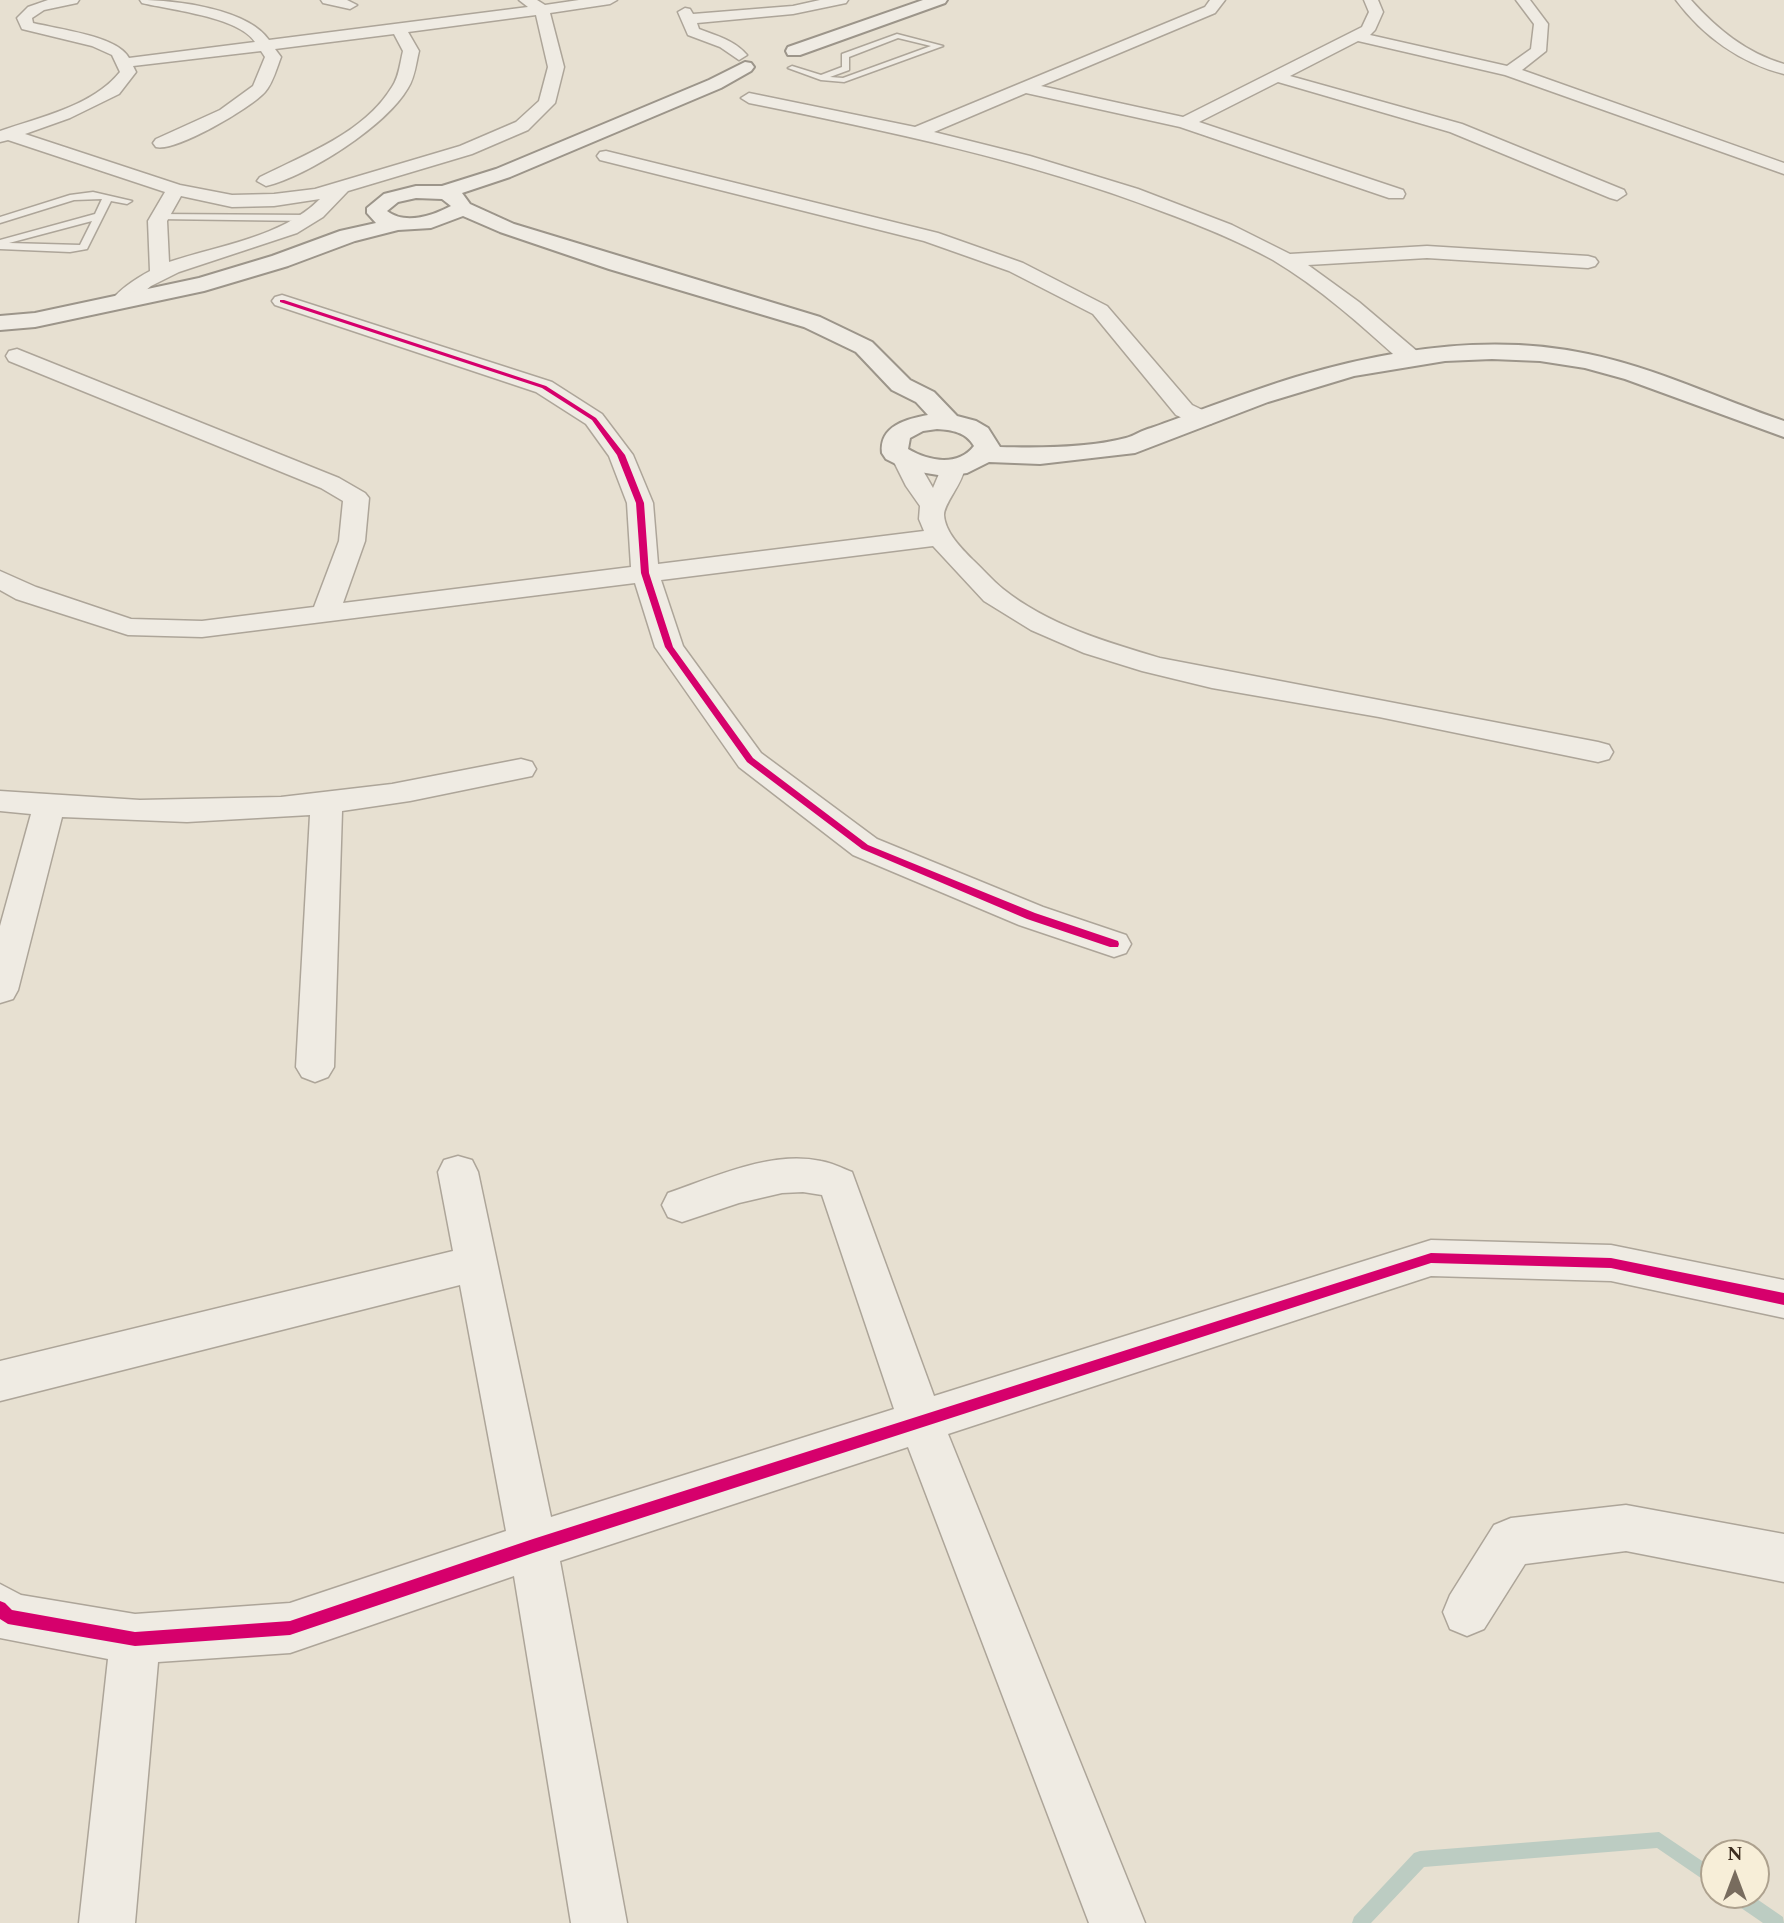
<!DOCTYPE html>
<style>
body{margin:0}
#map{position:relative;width:1784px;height:1923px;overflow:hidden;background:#e7e0d1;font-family:Spectral,serif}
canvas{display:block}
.north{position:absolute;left:1700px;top:1839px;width:70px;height:70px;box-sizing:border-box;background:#f7eed8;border:2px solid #ada18e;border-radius:50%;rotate:0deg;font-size:19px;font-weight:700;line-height:28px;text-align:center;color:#3d2e20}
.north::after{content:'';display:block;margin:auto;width:24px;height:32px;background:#786c5e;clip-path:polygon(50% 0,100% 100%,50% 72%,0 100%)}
</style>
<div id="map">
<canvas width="1784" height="1923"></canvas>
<div class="north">N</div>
</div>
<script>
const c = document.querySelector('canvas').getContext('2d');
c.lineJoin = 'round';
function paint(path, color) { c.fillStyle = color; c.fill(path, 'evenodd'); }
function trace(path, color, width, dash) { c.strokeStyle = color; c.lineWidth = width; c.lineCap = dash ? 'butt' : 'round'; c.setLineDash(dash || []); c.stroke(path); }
paint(new Path2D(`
 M1659 1832 1714 1869V1887L1657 1848 1424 1867 1371 1923H1352L1354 1917 1414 1853 1420 1851Z
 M1729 1895H1751L1783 1917 1784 1923H1763L1731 1901Z`), '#bcccc2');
const lane = new Path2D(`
 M897 34 943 46 844 82 821 80 788 68 792 66 821 75 842 67V54ZM898 38 931 46 843 78 830 77 849 70V57Z
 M93 192 132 201 127 204 111 201 87 249 70 252 0 249V240L95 214 102 199 74 200 0 223V217L70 195ZM92 221 80 245 9 243Z
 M155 214 309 215 314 218 309 221 158 219 155 218Z`);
const street = new Path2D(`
 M48 0H79L77 3 44 10 32 18 33 23C57 29 118 36 129 58L255 42C239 17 171 10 142 3L140 0C176 0 248 9 269 40L528 7 519 0H537L545 5 579 0H617L610 4 550 13 564 67 555 103 528 130 472 154 348 191 323 217 297 233 179 272 151 286 127 306H113L110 302C120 289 135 279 150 271L148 221 165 192 8 140 0 142V131C40 117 93 106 120 72L112 55 92 46 22 29 17 18 28 7ZM536 15 548 67 539 101 516 122 460 146 315 189 274 194 232 195 180 185 25 134 70 118 119 94 136 72 133 66 261 51 265 57 253 86 220 110 156 139 153 143 156 147C176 152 251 108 265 92 273 83 277 67 281 57L275 49 394 34 403 51C400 63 399 77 392 87 364 133 306 154 260 177L257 181 266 186C308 176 386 126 408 88 415 77 416 63 419 51L408 32ZM181 196 232 207 274 206 320 199C281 238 219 245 169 262L167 221Z
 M321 0H347L357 5 350 9 323 3Z
 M820 0H848L846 3 793 14 697 23 699 29C717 36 734 40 747 55L739 60 720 47 688 35 678 12 685 8 690 9 693 14 793 6Z
 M1210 0H1225L1215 13 1041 86 1183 117 1362 27 1369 12 1364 0H1378L1383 12 1375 30 1370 35 1507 66 1531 49 1534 24 1516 0H1530L1548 24 1546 51 1522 70 1784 163V174L1505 75 1358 41 1290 76 1462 124 1624 190 1626 194 1617 200 1610 198 1450 132 1278 82 1199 122 1403 190 1405 194 1403 198H1389L1180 127 1026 93 934 132 1030 156 1138 189 1232 225 1290 254 1427 246 1588 256 1595 258 1598 262 1595 266 1588 268 1427 258 1308 265 1359 302 1418 352 1421 357 1418 362H1402C1361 325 1320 288 1273 260 1237 240 1199 225 1161 211 1027 160 888 131 749 103L741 98 749 93 915 127 1205 7Z
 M1676 0H1691C1717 29 1746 53 1784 64V74C1740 63 1703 36 1676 0Z
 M606 151 938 233 1023 263 1107 306 1192 405 1211 414 1215 419 1211 424H1195L1176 415 1093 314 1009 271 924 241 600 160 597 156 600 152Z
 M282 295 552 382 602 414 633 455 653 503 658 564 924 531 919 519 920 506 906 486 893 460 896 455 905 453 914 455 933 488 944 462 953 460 962 462 965 467C962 485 944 503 944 515 945 532 961 548 972 559 983 569 992 580 1003 589 1048 625 1106 642 1160 658L1598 742 1609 745 1613 752 1609 759 1598 762 1379 717 1212 688 1142 671 1084 653 1031 630 984 601 933 546 661 580 683 646 761 753 877 839 1043 907 1126 935 1131 944 1126 953 1114 957 1019 925 853 855 739 767 655 647 635 583 202 637 128 635 16 599 0 590V571L36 587 131 619 202 621 314 607 339 541 343 501 321 488 9 361 6 356 9 351 17 349 339 478 365 493 369 498 365 541 343 603 631 567 627 503 609 456 586 424 536 392 275 305 272 301 275 297Z
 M521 759 532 762 536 769 532 776 410 801 342 811 334 1067 328 1077 315 1082 302 1077 296 1067 310 815 187 822 62 817 18 990 13 999 0 1003V926L31 814 0 811V791L140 800 281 797 392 784Z
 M458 1156 472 1160 478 1172 551 1517 894 1409 822 1195 803 1192 782 1193 739 1203 682 1222 668 1217 662 1205 668 1193C714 1177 772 1150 821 1161 832 1163 842 1168 852 1172L934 1396 1431 1240 1611 1245 1784 1280V1318L1611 1281 1431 1276 948 1434 1145 1923H1089L908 1447 560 1561 627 1923H571L514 1576 290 1653 158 1662 135 1923H79L108 1659 0 1638V1584L21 1595 135 1614 290 1603 506 1531 460 1285 0 1401V1361L453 1251 438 1172 444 1160Z
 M1626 1505 1784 1534V1582L1626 1551 1525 1564 1484 1629 1467 1636 1450 1629 1443 1612 1450 1595 1494 1525 1511 1518Z`);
const secondary = new Path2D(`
 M923 0H947L945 3 800 55H788L786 51 788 47Z
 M745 62 751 63 754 67 751 71 721 88 510 177 462 193 470 204 514 224 820 317 872 342 910 380 934 392 957 416 976 421 988 428 1000 447C1038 448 1089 448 1126 438 1134 436 1142 430 1151 428 1199 411 1247 392 1296 377 1390 349 1491 333 1588 354 1656 368 1719 399 1784 421V437L1625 379 1585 368 1540 361 1492 359 1445 361 1354 376 1268 402 1135 453 1040 464 989 462 967 473 944 476 908 470 886 459 882 453C879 426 906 419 928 415L916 402 892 390 856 352 804 327 609 269 500 232 463 216 431 228 398 230 355 241 288 266 204 291 35 327 0 330V316L35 313 199 278 272 256 340 231 376 223 367 213V208L384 194 416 186H442L496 169 709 80ZM416 198 442 199 451 206C432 216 405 225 387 211L398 202ZM937 429C952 430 966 432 974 446 958 467 928 461 908 449L910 438 923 431Z`);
trace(lane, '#ada599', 3);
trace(street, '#ada599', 3);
trace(secondary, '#9c958a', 4);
paint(lane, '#efebe3');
paint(street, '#efebe3');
paint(secondary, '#efebe3');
paint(new Path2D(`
 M280 300H284L546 386 596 418 625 455 644 503 649 573 673 647 753 758 868 845 1035 913 1118 941 1119 944 1118 947H1110L1027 919 862 849 747 762 665 647 641 573 636 503 617 455 592 420 542 388 280 302Z
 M1431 1253 1611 1258 1784 1293V1305L1611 1268 1431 1263 533 1553 290 1635 135 1646 8 1624 0 1619V1601L5 1603 12 1610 135 1632 290 1621 533 1539Z`), '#d6006c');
</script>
